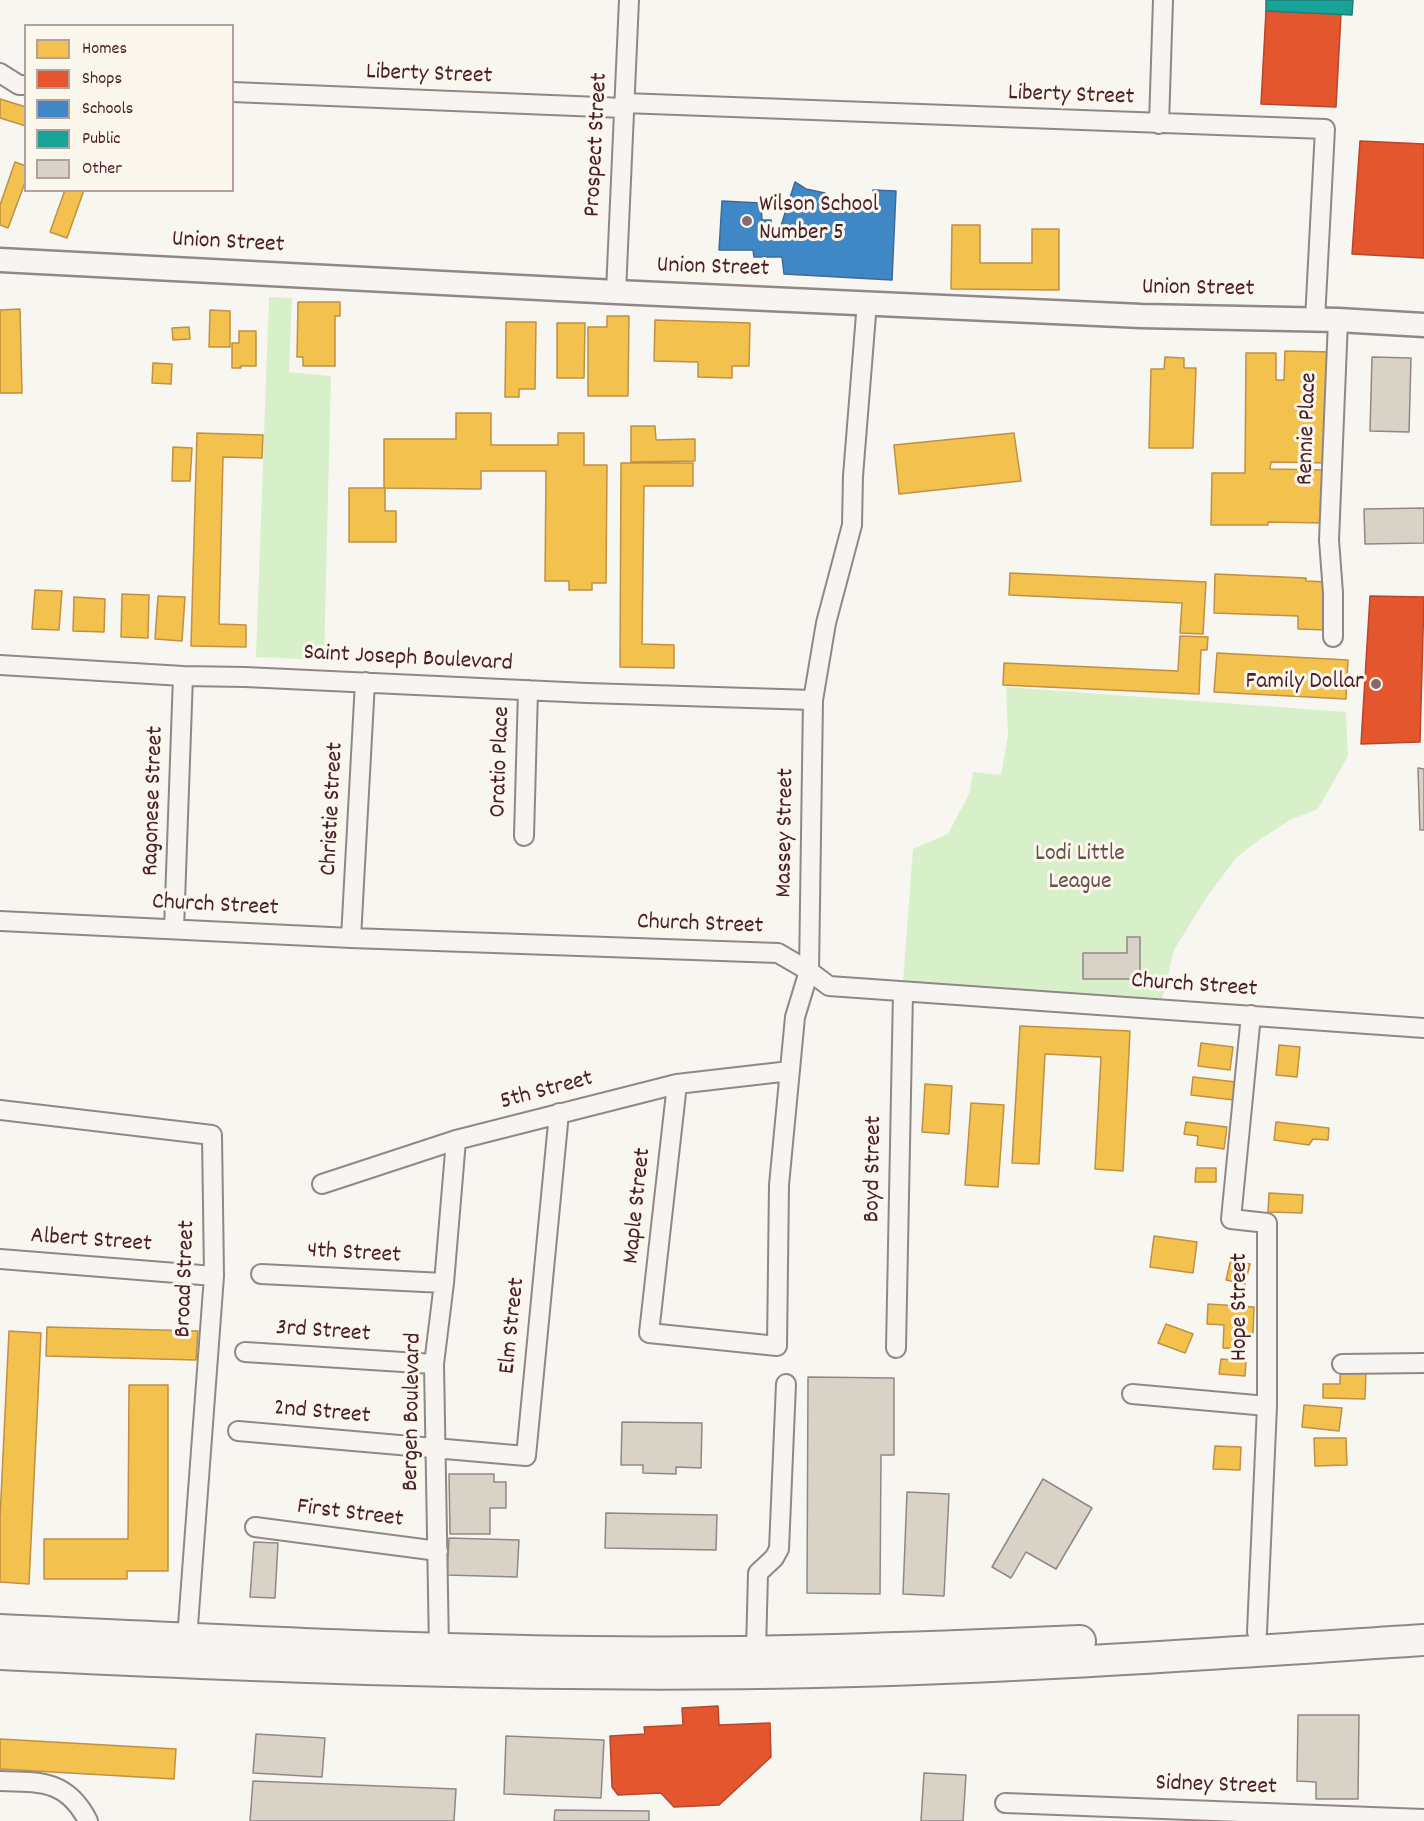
<!DOCTYPE html>
<style>
body{margin:0}
#map{position:relative;width:1424px;height:1821px;overflow:hidden;background:#f8f6f0;font-family:Dekko,sans-serif}
canvas{display:block}
.legend{position:absolute;left:24px;top:24px;width:210px;height:168px;box-sizing:border-box;background:#fbf7ec;border:2px solid #b4a19f;margin:0;padding:8px 10px;list-style:none;font-size:18px;color:#4a1f2b}
.legend li{display:flex;align-items:center;gap:12px;height:30px}
.legend b{width:30px;border:2px solid #b4a19f}
</style>
<div id="map">
<canvas width="1424" height="1821"></canvas>
<ul class="legend">
<li><b style="height:16px;background:#f2c14e"></b>Homes</li>
<li><b style="height:16px;background:#e4572e"></b>Shops</li>
<li><b style="height:16px;background:#3f88c5"></b>Schools</li>
<li><b style="height:16px;background:#17a398"></b>Public</li>
<li><b style="height:16px;background:#d9d2c7"></b>Other</li>
</ul>
</div>
<script>
const c = document.querySelector('canvas').getContext('2d');
c.lineJoin = 'round';
function paint(path, color) { c.fillStyle = color; c.fill(path, 'evenodd'); }
function trace(path, color, width, dash) { c.strokeStyle = color; c.lineWidth = width; c.lineCap = dash ? 'butt' : 'round'; c.setLineDash(dash || []); c.stroke(path); }
function write(font, color, halo, rows, align = 'center') {
  c.font = font + ' Dekko,sans-serif'; c.lineWidth = 6; c.setLineDash([]); c.textBaseline = 'middle'; c.strokeStyle = halo; c.fillStyle = color; for (const [text, x, y, turn = 0] of rows) {
    c.save(); c.translate(x, y); c.rotate((+turn || 0) * Math.PI / 180); c.textAlign = isNaN(turn) ? turn : align; if (halo) c.strokeText(text, 0, 0); c.fillText(text, 0, 0); c.restore();
  }
}
paint(new Path2D(`
 M269 297 292 298 289 372 331 376 324 660 256 657Z
 M1006 687 1346 712 1348 756 1318 809 1290 820 1256 842 1237 857 1208 895 1174 950 1162 1000 903 982 913 849 948 834 970 792 973 772 1001 775 1008 735Z`), '#d7f0ca');
const homes = new Path2D(`
 M0 99 26 107V126L0 118Z
 M15 162 26 166V180L8 228 0 225V205Z
 M65 190H84L67 238 50 232Z
 M952 225H980V263H1032V229H1059V290L951 289Z
 M298 302H340V316H335V366H303V357H297Z
 M20 309 22 393H0V310Z
 M210 310 230 311V347H209Z
 M607 316H629L628 396H588V327H607Z
 M655 320 750 323 749 366H732V378L698 377V362L654 361Z
 M506 322H536L535 389H519V397H505Z
 M557 323H585L584 378H557Z
 M189 327 190 339 173 340 172 328Z
 M239 331H256V366H240L241 368H232V343H239Z
 M1285 351 1332 352 1330 463 1271 462 1270 469 1325 470 1324 523 1268 522V525H1211L1212 473H1245L1246 353H1276V380H1284Z
 M1165 357 1184 358V368H1196L1193 448H1149L1151 369H1164Z
 M153 363 172 364 171 384 152 383Z
 M456 413H491V445H558V433H584V465H607L606 583H592V590H569V581H545L546 471H481V489L384 488V439H456Z
 M631 426H655L656 440 695 439V461L631 462Z
 M197 433 263 435 262 458 223 457 219 624 246 625V647L191 646Z
 M1014 433 1021 481 899 494 894 445Z
 M173 447 192 448 190 481H172Z
 M621 463H693V486H644L642 644 674 645V668L620 667Z
 M349 488H385V511H396V542H349Z
 M1010 573 1206 582 1203 634 1180 633 1182 603 1009 595Z
 M1215 574 1306 578V581L1328 582 1326 630 1298 629V616L1214 613Z
 M35 590 62 591 59 630 32 629Z
 M122 594 149 595 148 638 121 637Z
 M158 596 185 597 182 641 155 639Z
 M74 597 105 599 104 632 73 631Z
 M1180 636 1208 637 1207 650H1201L1199 694 1003 685 1004 663 1178 671Z
 M1217 653 1348 660 1346 699 1214 692Z
 M1020 1026 1130 1031 1123 1171 1095 1169 1101 1057 1045 1054 1039 1164 1012 1163Z
 M1201 1043 1233 1047 1230 1070 1198 1066Z
 M1279 1045 1300 1047 1297 1077 1276 1075Z
 M1193 1077 1236 1082 1234 1100 1191 1095Z
 M925 1084 952 1086 949 1134 922 1132Z
 M971 1103 1004 1105 998 1187 965 1185Z
 M1186 1122 1227 1127 1224 1149 1197 1145 1198 1136 1184 1134Z
 M1276 1122 1329 1128 1328 1140 1313 1139 1309 1145 1274 1140Z
 M1196 1168H1216V1182H1195Z
 M1269 1193 1303 1195 1302 1213 1268 1212Z
 M1154 1236 1197 1242 1193 1273 1150 1267Z
 M1231 1259 1250 1264 1245 1284 1226 1280Z
 M1208 1304 1254 1307 1253 1333H1245L1244 1349 1223 1348 1224 1325 1207 1324Z
 M1166 1324 1193 1334 1185 1353 1158 1343Z
 M47 1327 198 1331 196 1360 46 1356Z
 M9 1331 41 1333 29 1584 0 1582V1518Z
 M1221 1359 1246 1361 1245 1376 1219 1374Z
 M1340 1370H1366L1365 1399 1323 1398V1384H1340Z
 M129 1385H168V1571H127V1579H44V1539H128Z
 M1304 1405 1342 1408 1339 1431 1302 1427Z
 M1314 1438H1346L1347 1465 1315 1466Z
 M1215 1446 1241 1447 1240 1470 1213 1469Z
 M0 1739 176 1749 174 1779 0 1769Z`);
paint(homes, '#f2c14e');
trace(homes, '#c09044', 1.5);
const shops = new Path2D(`
 M1266 11 1341 14 1336 107 1261 104Z
 M1360 141 1424 144V258L1352 254Z
 M1370 596 1424 597 1420 742 1361 744Z
 M718 1706 719 1725 770 1723 771 1757 719 1805 674 1807 661 1793 618 1795 612 1787 610 1736 645 1734 644 1727 683 1725 682 1708Z`);
paint(shops, '#e4572e');
trace(shops, '#b6462d', 1.5);
const schools = new Path2D(`
 M795 182 806 189 825 193 826 204 856 199 873 200V190L896 191 892 280 784 274 782 257H754L753 250H719L722 201 761 203 762 220H771L772 235 779 232Z`);
paint(schools, '#3f88c5');
trace(schools, '#426897', 1.5);
const public = new Path2D(`
 M1266 0H1353L1352 15 1266 11Z`);
paint(public, '#17a398');
trace(public, '#267b77', 1.5);
const building = new Path2D(`
 M1372 357 1411 358 1409 432 1370 431Z
 M1424 508V543L1365 544 1364 509Z
 M1418 768 1424 769V830H1420Z
 M1127 937H1140V979H1083V953H1127Z
 M808 1377 894 1378V1455H881L880 1594 807 1593Z
 M622 1422 702 1423 701 1468 676 1467V1474L643 1473V1465H621Z
 M449 1474H494V1482H506V1508H490V1534H450Z
 M1043 1479 1092 1508 1056 1569 1026 1552 1011 1578 992 1567Z
 M907 1492 949 1494 944 1596 903 1594Z
 M606 1513 717 1515 716 1550 605 1548Z
 M449 1538 519 1540 517 1577 447 1575Z
 M254 1542 278 1543 275 1598 250 1597Z
 M1298 1715H1359L1358 1799H1316V1782L1297 1781Z
 M256 1734 325 1738 322 1777 253 1773Z
 M506 1736 604 1740 601 1798 504 1794Z
 M924 1773 966 1775 963 1821H921Z
 M253 1781 456 1789 454 1821H250Z
 M555 1810 649 1811V1821H554Z`);
paint(building, '#d9d2c7');
trace(building, '#918787', 1.5);
const minor = new Path2D(`
 M0 73 19 85H26
 M232 92 624 108
 M624 103 1325 129 1315 320
 M1159 124 1163 0
 M616 292 629 0
 M1333 637V593L1329 540 1338 320
 M0 665 183 676 245 677 587 693 813 700
 M524 836 528 690
 M0 921 351 938 778 953 809 971 829 986 1424 1028
 M174 929 183 676
 M351 938 365 682
 M1251 1015 1231 1219 1267 1223V1406L1257 1632
 M677 1084 649 1333 777 1346 779 1185 795 1017 809 971 813 700 826 623 852 525 853 476 867 302
 M0 1110 212 1135 214 1276 187 1639
 M322 1184 456 1140 677 1084 790 1071
 M0 1259 214 1276
 M261 1274 444 1283
 M896 1348 903 992
 M245 1352 434 1364
 M1342 1364 1424 1363
 M1132 1394 1267 1406
 M238 1431 526 1456 559 1113
 M255 1527 438 1551
 M439 1649 434 1364 444 1283 456 1140
 M756 1651 758 1573 774 1558 779 1549 786 1384
 M0 1781C41 1782 67 1780 88 1821
 M1005 1803 1424 1819`);
const tertiary = new Path2D(`
 M0 260 616 292 1141 316 1338 320 1424 325`);
const trunk = new Path2D(`
 M0 1630C197 1639 394 1650 591 1652 754 1654 917 1648 1080 1641
 M0 1654C272 1667 544 1678 816 1672 1019 1668 1221 1653 1424 1640`);
trace(minor, '#918787', 22);
trace(tertiary, '#918787', 27);
trace(trunk, '#918787', 34);
trace(minor, '#f6f5f1', 18);
trace(tertiary, '#f6f5f1', 22);
trace(trunk, '#f6f5f1', 30);
for (const [x, y, r, color] of [
 [747,221,6,"#876a70"],
 [1376,684,6,"#876a70"]
]) { const dot = new Path2D(); dot.arc(x, y, r, 0, 2 * Math.PI); c.fillStyle = color; c.fill(dot); trace(dot, '#fbf7ec', 2); }
write('24px', '#4a1f2b', '#fbf7ec', [
 ["Liberty Street",429,76,2],
 ["Liberty Street",1071,97,2],
 ["Prospect Street",598,145,-87],
 ["Union Street",228,244,3],
 ["Union Street",713,269,2],
 ["Union Street",1198,290,1],
 ["Rennie Place",1309,429,-88],
 ["Saint Joseph Boulevard",408,660,3],
 ["Oratio Place",502,762,-88],
 ["Ragonese Street",155,801,-88],
 ["Christie Street",334,809,-87],
 ["Massey Street",787,833,-89],
 ["Church Street",215,907,3],
 ["Church Street",700,926,2],
 ["Church Street",1194,987,4],
 ["5th Street",547,1092,-15],
 ["Boyd Street",875,1169,-89],
 ["Maple Street",639,1206,-84],
 ["Albert Street",91,1242,4],
 ["4th Street",354,1255,3],
 ["Broad Street",187,1279,-88],
 ["Hope Street",1242,1307,-90],
 ["Elm Street",514,1326,-84],
 ["3rd Street",323,1333,4],
 ["Bergen Boulevard",414,1412,-89],
 ["2nd Street",322,1414,5],
 ["First Street",350,1515,7],
 ["Sidney Street",1216,1787,2]
]);
write('24px', '#4a1f2b', '#fbf7ec', [
 ["Wilson School",759,207],
 ["Number 5",759,235],
 ["Family Dollar",1364,684,"right"]
], 'left');
write('24px', '#66524b', '#fbf7ec', [
 ["Lodi Little",1080,856],
 ["League",1080,884]
]);
</script>
